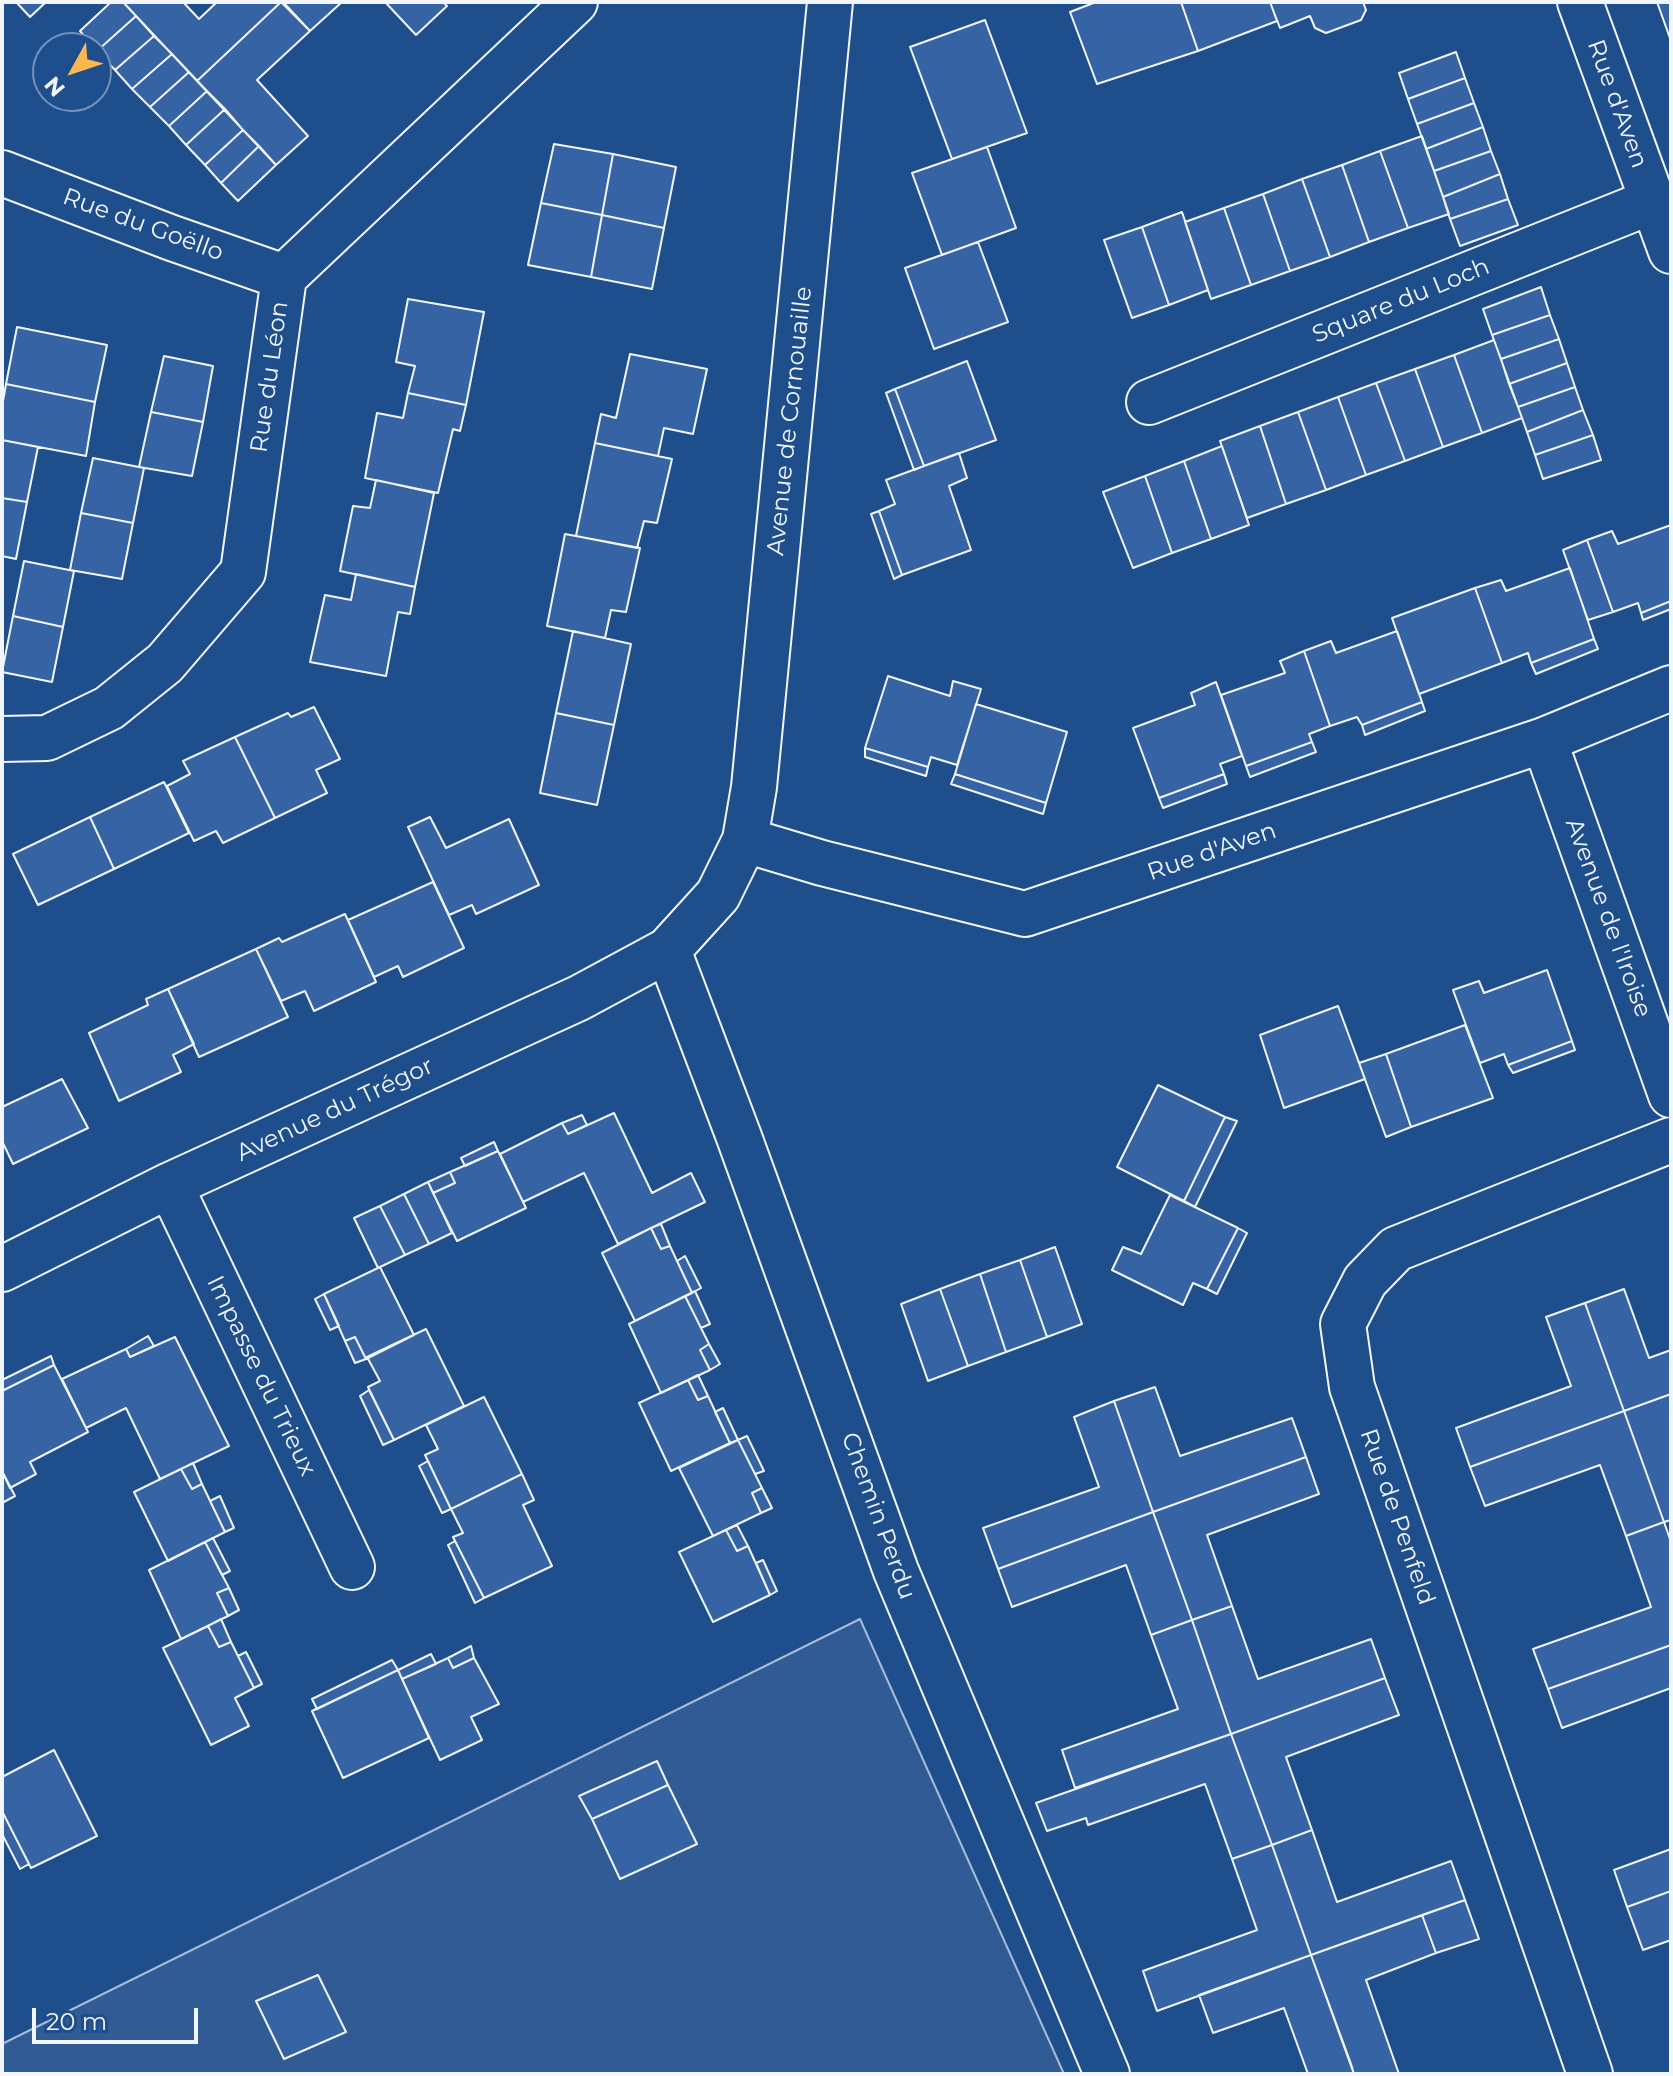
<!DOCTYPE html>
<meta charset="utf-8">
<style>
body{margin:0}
#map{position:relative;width:1673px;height:2076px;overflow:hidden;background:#1f4e8c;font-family:Montserrat,sans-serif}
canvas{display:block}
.frame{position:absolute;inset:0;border:4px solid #f2f6ff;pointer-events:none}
.north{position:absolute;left:32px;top:32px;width:80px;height:80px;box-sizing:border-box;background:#1f4e8c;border:2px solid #7391ba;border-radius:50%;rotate:230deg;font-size:22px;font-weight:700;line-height:32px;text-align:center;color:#f2f6ff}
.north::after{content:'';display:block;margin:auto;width:28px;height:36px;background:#ffb74d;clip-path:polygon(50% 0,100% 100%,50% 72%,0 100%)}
.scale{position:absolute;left:32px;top:2008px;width:166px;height:36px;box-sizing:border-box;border:4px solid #f2f6ff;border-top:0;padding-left:10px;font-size:24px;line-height:28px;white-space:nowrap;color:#f2f6ff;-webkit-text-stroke:6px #1f4e8c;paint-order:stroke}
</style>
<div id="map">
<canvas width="1673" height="2076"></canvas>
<div class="frame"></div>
<div class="north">N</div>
<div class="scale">20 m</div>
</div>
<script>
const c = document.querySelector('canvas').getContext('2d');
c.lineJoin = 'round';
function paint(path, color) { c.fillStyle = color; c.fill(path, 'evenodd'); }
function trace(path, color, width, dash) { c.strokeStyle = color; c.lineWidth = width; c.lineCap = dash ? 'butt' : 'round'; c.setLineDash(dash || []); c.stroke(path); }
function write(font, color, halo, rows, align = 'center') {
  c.font = font + ' Montserrat,sans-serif'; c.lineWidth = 6; c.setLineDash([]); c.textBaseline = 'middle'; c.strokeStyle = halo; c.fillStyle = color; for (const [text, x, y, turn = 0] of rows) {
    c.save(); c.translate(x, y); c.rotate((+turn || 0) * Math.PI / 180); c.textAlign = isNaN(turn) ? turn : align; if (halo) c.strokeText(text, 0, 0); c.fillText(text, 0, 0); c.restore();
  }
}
const green = new Path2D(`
 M860 1619 1064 2074H2V2044Z`);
paint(green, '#305b95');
trace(green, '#a8bbd7', 2);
const building = new Path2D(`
 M16 2H46L30 17Z
 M111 2H123L136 16 97 51 80 31Z
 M123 2H183L199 19 217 2H281L197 81Z
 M281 2 310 31 257 80 308 136 276 165 197 81Z
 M283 2H342L310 31Z
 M385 2H443L447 6 416 35Z
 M1096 2H1181L1198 51 1097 84 1070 12Z
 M1181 2H1270L1277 21 1198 51Z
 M1270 2H1363L1366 10 1361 20 1326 33 1315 28 1310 16 1280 28Z
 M1657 2H1671V41Z
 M136 16 154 36 115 70 97 51Z
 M985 20 1027 133 952 159 910 47Z
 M154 36 172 54 132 89 115 70Z
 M1456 52 1465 78 1408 99 1399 73Z
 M172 54 189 72 150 107 132 89Z
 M189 72 207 91 169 126 150 107Z
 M1465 78 1474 103 1417 124 1408 99Z
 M207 91 225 109 186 145 169 126Z
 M1474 103 1483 127 1426 149 1417 124Z
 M225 109 243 130 205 165 186 145Z
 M1483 127 1491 151 1434 171 1426 149Z
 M243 130 259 146 221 183 205 165Z
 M1422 136 1449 214 1408 228 1380 151Z
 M554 144 613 154 602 215 541 203Z
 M259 146 276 165 238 201 221 183Z
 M987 147 1016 228 942 255 912 173Z
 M1380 151 1408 228 1369 242 1342 165Z
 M1491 151 1500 174 1443 197 1434 171Z
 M613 154 676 167 664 228 602 215Z
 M1342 165 1369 242 1330 257 1302 179Z
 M1500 174 1508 199 1450 219 1443 197Z
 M1302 179 1330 257 1290 271 1263 194Z
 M1263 194 1290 271 1251 285 1224 208Z
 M1508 199 1518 225 1460 246 1450 219Z
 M541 203 602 215 591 277 528 265Z
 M1224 208 1251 285 1211 299 1185 222Z
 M1182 212 1208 290 1169 305 1142 227Z
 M602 215 664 228 652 289 591 277Z
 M1142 227 1169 305 1132 318 1104 240Z
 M978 242 1008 322 934 349 905 268Z
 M1541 287 1550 315 1492 335 1483 309Z
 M408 299 484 312 466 405 408 393 415 366 396 362Z
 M1550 315 1559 339 1501 359 1492 335Z
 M17 327 107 345 95 402 6 384Z
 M1559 339 1567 363 1509 384 1501 359Z
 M1494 340 1522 418 1482 433 1454 355Z
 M630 354 707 369 693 434 664 428 658 456 595 443 601 414 616 418Z
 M1454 355 1482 433 1443 447 1415 369Z
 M164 356 213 366 203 422 151 412Z
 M967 361 996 440 924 466 895 389Z
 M1567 363 1575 387 1518 407 1509 384Z
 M1415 369 1443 447 1405 461 1376 383Z
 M1376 383 1405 461 1366 475 1338 397Z
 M6 384 95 402 86 456 2 440V407Z
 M1575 387 1583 410 1527 432 1518 407Z
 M895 389 924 466 914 470 886 393Z
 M408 393 466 405 460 431 453 429 438 493 365 478 377 413 403 418Z
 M1338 397 1366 475 1326 490 1298 412Z
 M1583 410 1593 435 1535 455 1527 432Z
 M151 412 203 422 192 476 139 467Z
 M1298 412 1326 490 1286 504 1260 426Z
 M1260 426 1286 504 1247 518 1220 441Z
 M1593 435 1601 460 1543 479 1535 455Z
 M2 440 38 447 27 502 2 498Z
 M595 443 672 459 657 523 644 521 637 548 576 536Z
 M1222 446 1249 525 1211 539 1184 461Z
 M959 453 967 478 949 486 971 550 902 575 879 511 895 504 886 480Z
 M93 458 144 468 133 523 81 513Z
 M1184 461 1211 539 1172 553 1145 476Z
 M1145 476 1172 553 1133 568 1103 492Z
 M376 480 434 493 415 587 340 571 353 506 370 508Z
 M2 498 27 502 16 559 2 556Z
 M879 511 902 575 894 579 871 514Z
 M81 513 133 523 122 579 70 570Z
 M1671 525V601L1641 613 1638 603 1613 612 1587 540 1612 531 1618 544Z
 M565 534 640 548 626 612 611 610 605 638 547 626Z
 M1587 540 1613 612 1588 620 1563 550Z
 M24 561 74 571 63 627 13 616Z
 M1570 568 1594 639 1531 663 1528 653 1502 663 1475 588 1501 580 1506 591Z
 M356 574 415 587 410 614 398 612 386 676 310 662 325 595 351 600Z
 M1475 588 1502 663 1419 694 1392 618Z
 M1671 601V609L1643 620 1641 613Z
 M13 616 63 627 52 682 2 672Z
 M573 631 631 644 614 725 556 713Z
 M1397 631 1422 702 1362 725 1357 717 1330 726 1304 651 1331 641 1336 653Z
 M1594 639 1598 649 1536 674 1531 663Z
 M1304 651 1330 726 1309 734 1312 742 1246 766 1221 695 1285 673 1280 661Z
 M888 676 950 696 953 681 981 689 957 765 931 757 928 767 865 748Z
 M1216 682 1242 756 1220 764 1224 774 1159 798 1133 728 1195 705 1191 693Z
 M1422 702 1425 711 1365 735 1362 725Z
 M976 704 1067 732 1046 803 955 774Z
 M314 707 340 759 316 770 327 793 275 818 235 737 288 713 291 717Z
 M556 713 614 725 597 805 540 793Z
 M235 737 275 818 223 843 216 831 194 841 167 786 190 774 183 761Z
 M1312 742 1316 752 1250 777 1246 766Z
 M865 748 928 767 926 776 865 757Z
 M955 774 1046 803 1043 814 951 784Z
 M1224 774 1227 784 1163 808 1159 798Z
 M164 782 189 833 114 869 90 817Z
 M90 817 114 869 38 905 13 854Z
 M430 817 446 848 509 819 539 885 476 914 472 905 449 915 408 827Z
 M433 882 464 948 403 977 398 966 374 977 348 920Z
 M345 914 376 982 314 1011 305 991 281 1001 256 949 279 938 282 942Z
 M256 949 288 1017 199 1057 168 989Z
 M1547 970 1572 1041 1508 1065 1504 1054 1480 1063 1453 990 1479 981 1484 993Z
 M168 989 194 1044 173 1055 181 1072 119 1101 89 1033 148 1005 146 999Z
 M1338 1006 1365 1079 1284 1108 1260 1035Z
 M1465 1025 1493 1098 1411 1127 1386 1054Z
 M1572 1041 1575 1050 1513 1073 1508 1065Z
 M1386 1054 1411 1127 1386 1137 1359 1063Z
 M62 1079 88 1128 13 1164 2 1141V1107Z
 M1158 1085 1225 1117 1184 1201 1117 1167Z
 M614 1113 652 1193 691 1173 705 1202 618 1244 584 1173 523 1202 500 1154 562 1123 568 1134Z
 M582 1115 587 1125 568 1134 562 1123Z
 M1225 1117 1237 1121 1195 1207 1184 1201Z
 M494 1142 498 1151 465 1166 461 1158Z
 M498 1151 526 1208 457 1241 433 1193 455 1183 450 1172Z
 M450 1172 455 1183 433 1193 428 1182Z
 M428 1182 452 1233 429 1244 404 1194Z
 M404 1194 429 1244 405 1255 380 1206Z
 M1170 1195 1238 1228 1207 1289 1193 1283 1183 1305 1112 1270 1123 1247 1141 1254Z
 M380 1206 405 1255 378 1268 354 1218Z
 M661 1224 670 1246 661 1249 651 1228Z
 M651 1228 661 1249 670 1246 692 1293 635 1321 602 1253Z
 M1238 1228 1247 1233 1217 1294 1207 1289Z
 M1055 1247 1082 1324 1047 1337 1020 1260Z
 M685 1256 701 1288 692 1293 677 1261Z
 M1020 1260 1047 1337 1006 1352 980 1274Z
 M380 1267 414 1335 366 1359 355 1337 345 1341 324 1294Z
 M980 1274 1006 1352 968 1366 940 1289Z
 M940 1289 968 1366 928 1381 901 1304Z
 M1624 1289 1649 1358 1671 1350V1394L1624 1411 1585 1303Z
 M695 1291 710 1324 701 1328 685 1296Z
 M324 1294 339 1326 330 1330 315 1299Z
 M685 1296 709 1344 700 1350 710 1370 661 1393 629 1324Z
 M1585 1303 1624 1411 1470 1467 1456 1428 1571 1386 1546 1317Z
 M426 1329 464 1406 394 1440 368 1387 380 1381 367 1357Z
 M148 1336 154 1346 130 1357 126 1349Z
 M175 1337 229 1446 160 1479 126 1408 86 1428 62 1379 126 1349 130 1357Z
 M355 1337 366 1359 355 1363 345 1341Z
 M709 1344 720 1364 710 1370 700 1350Z
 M51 1356 54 1365 2 1391V1380Z
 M54 1365 88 1432 30 1462 36 1474 10 1488 2 1471V1391Z
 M698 1375 708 1396 698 1400 688 1380Z
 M688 1380 698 1400 708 1396 730 1443 671 1471 639 1403Z
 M1155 1387 1180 1456 1292 1418 1306 1457 1153 1512 1114 1401Z
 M369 1390 394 1440 383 1445 360 1396Z
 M1671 1394V1520L1664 1522 1624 1411Z
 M484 1397 522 1474 451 1509 425 1455 438 1449 426 1425Z
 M1114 1401 1153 1512 998 1569 983 1528 1099 1487 1074 1417Z
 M723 1408 738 1440 730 1443 715 1412Z
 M1624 1411 1664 1522 1626 1536 1600 1465 1485 1506 1470 1467Z
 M747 1436 764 1471 755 1474 738 1440Z
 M738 1440 762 1488 752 1493 761 1513 713 1536 679 1468Z
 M1306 1457 1319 1494 1207 1535 1232 1606 1192 1620 1153 1512Z
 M428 1461 451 1509 442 1513 419 1466Z
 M193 1463 202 1484 192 1489 181 1469Z
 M181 1469 192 1489 202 1484 225 1532 168 1561 134 1492Z
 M2 1471 15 1496 2 1503Z
 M522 1474 534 1500 523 1505 552 1566 484 1598 453 1537 463 1533 451 1509Z
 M762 1488 772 1508 761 1513 752 1493Z
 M220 1496 234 1528 225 1532 210 1501Z
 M1153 1512 1192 1620 1151 1635 1126 1565 1012 1607 998 1569Z
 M1664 1522 1671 1542V1645L1548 1689 1533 1649 1651 1607 1626 1536Z
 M737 1525 748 1546 737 1551 726 1530Z
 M726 1530 737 1551 748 1546 770 1595 713 1622 679 1552Z
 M213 1538 230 1571 222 1575 205 1542Z
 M455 1541 484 1598 475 1603 448 1545Z
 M205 1542 229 1588 217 1593 228 1616 181 1639 149 1570Z
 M763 1560 777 1591 770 1595 756 1563Z
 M229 1588 239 1610 228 1616 217 1593Z
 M1232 1606 1258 1679 1371 1639 1385 1678 1231 1734 1192 1620Z
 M221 1619 231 1642 219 1647 208 1626Z
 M1192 1620 1231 1734 1075 1788 1062 1750 1178 1709 1151 1635Z
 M208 1626 219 1647 231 1642 254 1688 235 1698 249 1726 211 1745 163 1648Z
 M1671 1645V1688L1562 1728 1548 1689Z
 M471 1646 474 1658 453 1668 448 1658Z
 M246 1652 262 1684 254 1688 238 1656Z
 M431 1654 436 1664 402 1679 398 1670Z
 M448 1658 453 1668 474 1658 499 1704 471 1717 482 1740 440 1760 402 1679Z
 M392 1660 398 1670 317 1709 312 1699Z
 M398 1670 429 1738 343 1778 312 1711Z
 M1385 1678 1399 1715 1286 1757 1312 1830 1272 1845 1231 1734Z
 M1231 1734 1272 1845 1232 1859 1205 1784 1088 1825 1086 1818 1047 1831 1036 1803Z
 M54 1750 97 1836 31 1868 2 1811V1777Z
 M657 1761 668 1785 592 1819 579 1796Z
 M668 1785 697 1844 620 1879 592 1819Z
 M2 1811 29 1864 20 1869 2 1834Z
 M1312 1830 1337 1902 1451 1861 1465 1900 1311 1955 1272 1845Z
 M1272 1845 1311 1955 1157 2011 1143 1971 1257 1930 1232 1859Z
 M1671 1849V1891L1627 1907 1614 1870Z
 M1671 1891V1940L1643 1950 1627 1907Z
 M1465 1900 1479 1939 1436 1953 1422 1915Z
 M1422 1915 1436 1953 1366 1980 1399 2074H1354L1311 1955Z
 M1311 1955 1351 2064 1354 2074H1308L1284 2008 1213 2033 1199 1995Z
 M318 1975 346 2032 284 2059 256 2001Z`);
paint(building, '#3563a3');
trace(building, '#f2f6ff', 2);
const minor = new Path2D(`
 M1580 2 1671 251
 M2 173 172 238 284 277
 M1149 402 1653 201
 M2 739 47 738 109 708 165 663 243 572 284 277 575 2
 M1544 740 1671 1095
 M745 840 822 863 1025 914 1544 740 1671 688
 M668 950 739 1137 896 1571 1107 2074
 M170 1185 352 1567
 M2 1269 170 1185 579 998 668 950 718 895 745 840 754 787 830 2
 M1590 2074 1352 1387 1343 1324 1365 1281 1396 1249 1671 1140`);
trace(minor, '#f2f6ff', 48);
trace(minor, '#1f4e8c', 44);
write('24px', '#f2f6ff', '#1f4e8c', [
 ["Rue d'Aven",1617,104,70],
 ["Rue du Goëllo",143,225,20],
 ["Square du Loch",1401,301,-22],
 ["Rue du Léon",270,377,-82],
 ["Avenue de Cornouaille",790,421,-84],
 ["Rue d'Aven",1212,852,-19],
 ["Avenue de l'Iroise",1608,918,70],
 ["Avenue du Trégor",335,1110,-25],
 ["Impasse du Trieux",261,1376,64],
 ["Chemin Perdu",878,1516,70],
 ["Rue de Penfeld",1397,1517,71]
]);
</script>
